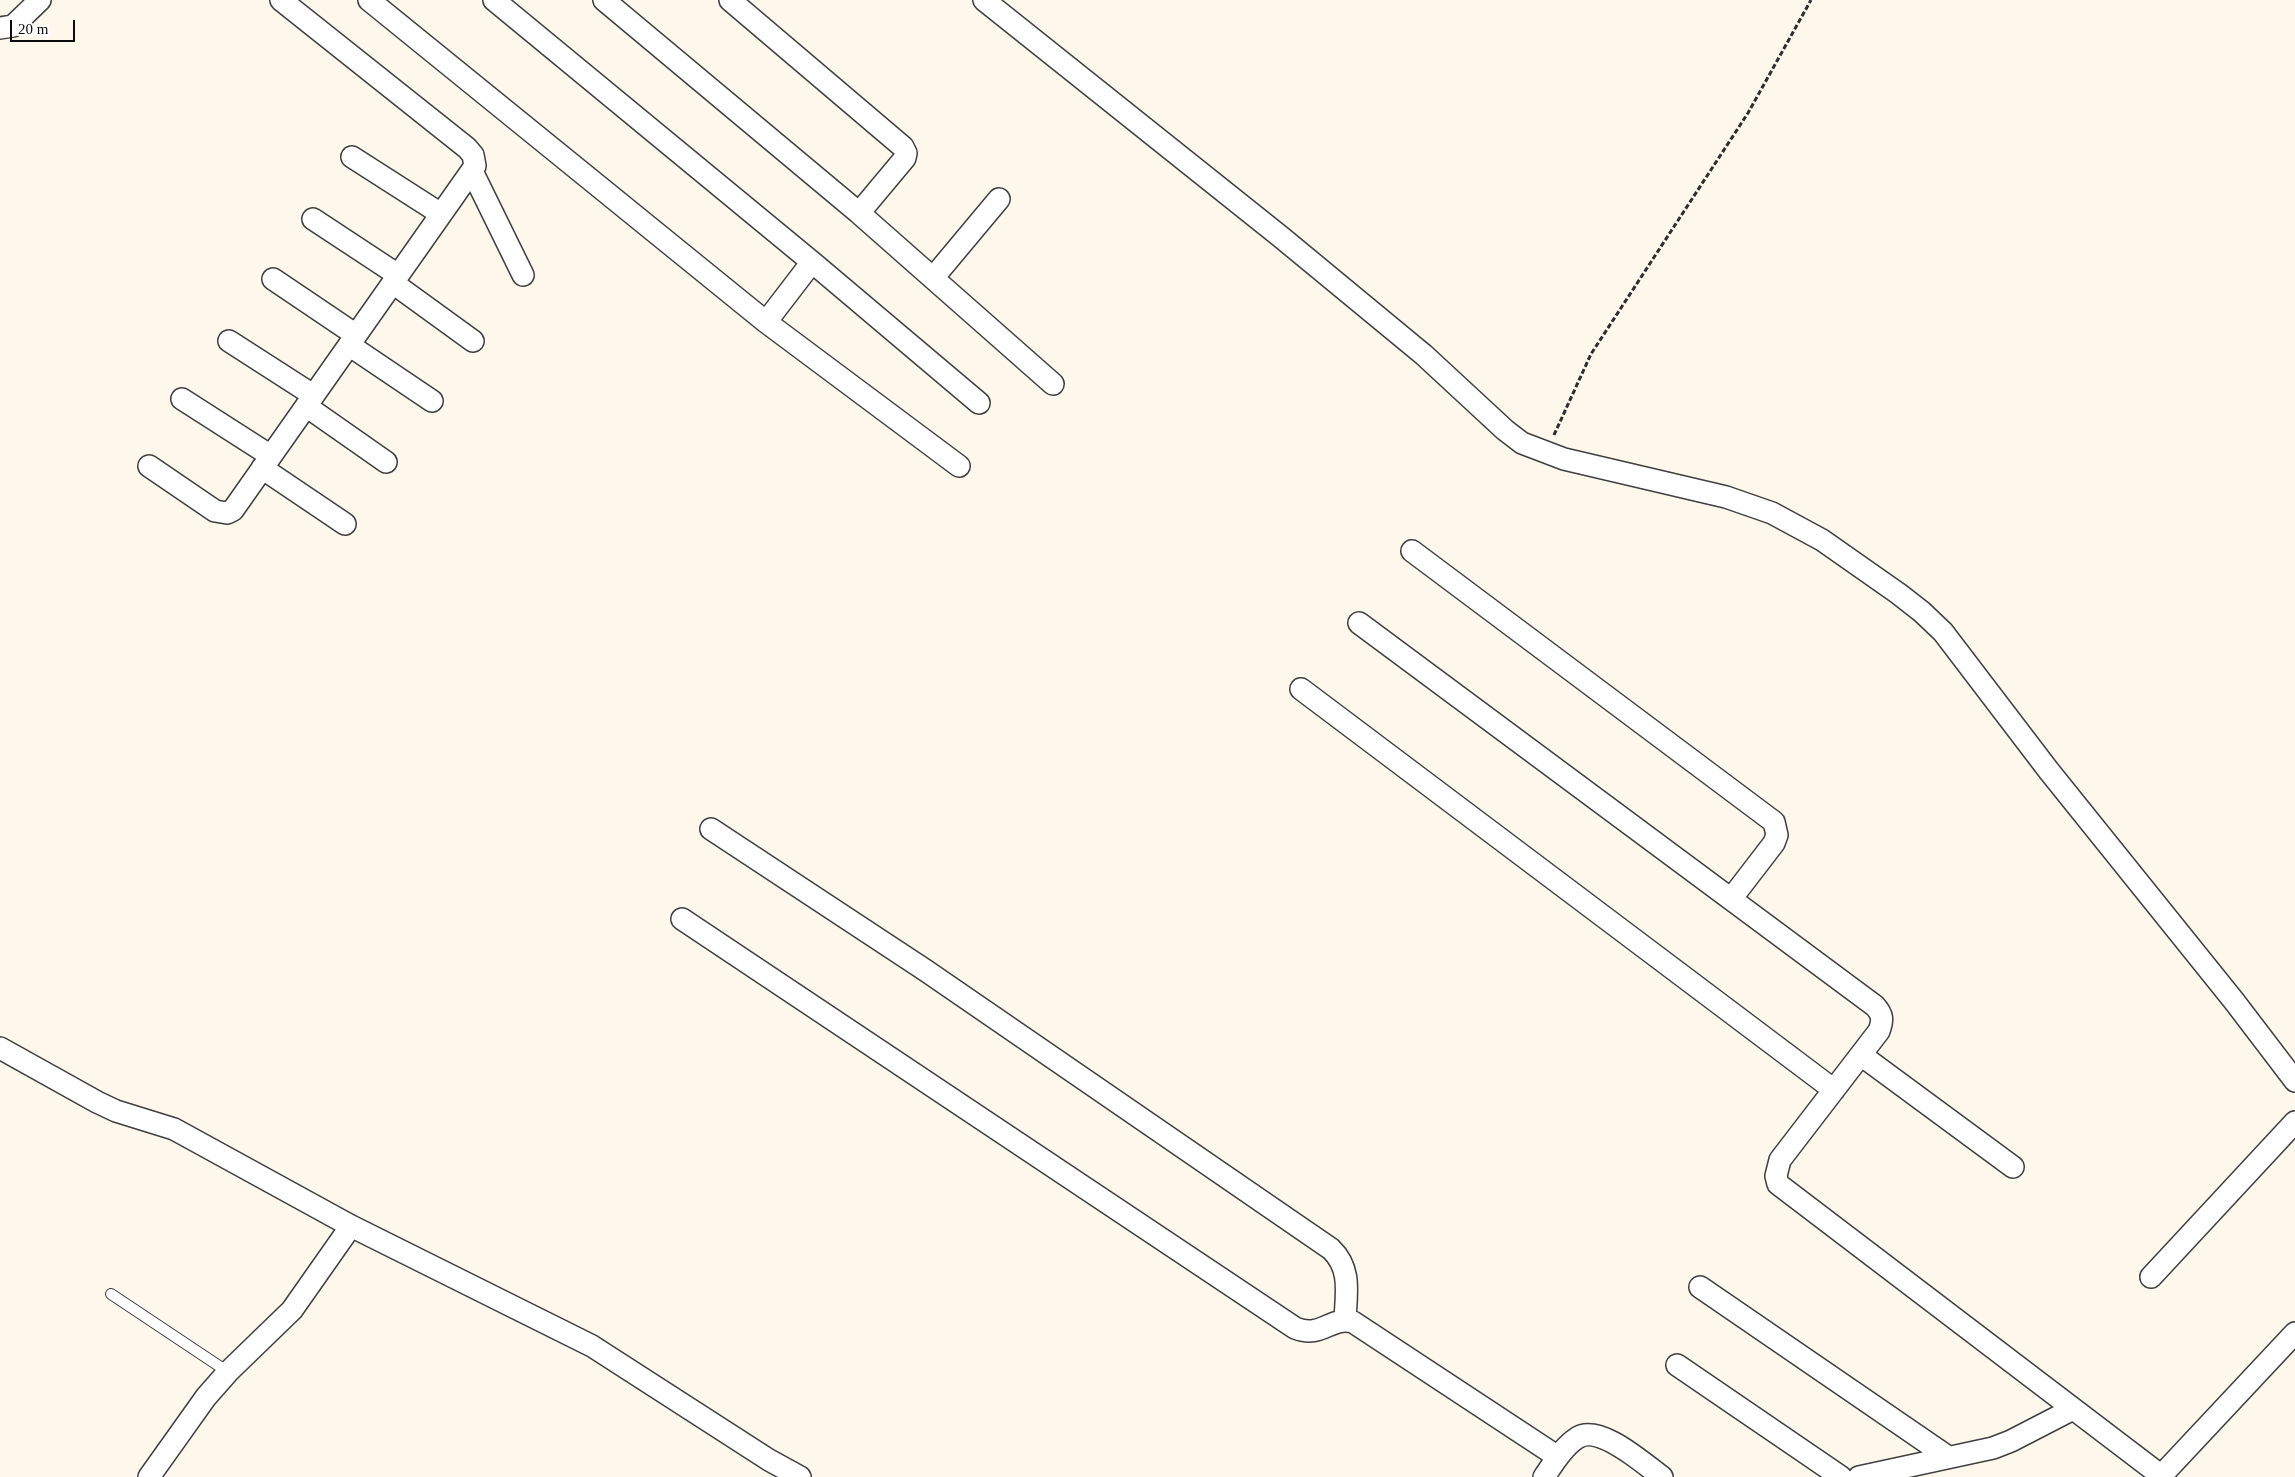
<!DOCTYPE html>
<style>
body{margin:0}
#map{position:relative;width:2295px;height:1477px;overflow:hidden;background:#fef8ec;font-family:Georgia,serif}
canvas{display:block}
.scale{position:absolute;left:10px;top:20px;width:65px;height:22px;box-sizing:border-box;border:2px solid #0c0c0c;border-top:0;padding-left:6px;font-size:15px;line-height:18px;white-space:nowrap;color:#0c0c0c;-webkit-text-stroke:4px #fff;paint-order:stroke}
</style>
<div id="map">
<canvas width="2295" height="1477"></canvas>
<div class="scale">20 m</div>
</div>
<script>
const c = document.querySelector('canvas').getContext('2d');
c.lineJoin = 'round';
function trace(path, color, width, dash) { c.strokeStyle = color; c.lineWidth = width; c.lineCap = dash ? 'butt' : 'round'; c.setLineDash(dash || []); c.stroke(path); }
const service = new Path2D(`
 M111 1294 228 1372`);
const minor = new Path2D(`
 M369 0 766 322 959 466
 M494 0 812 262 979 403
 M604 0 859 213 1053 384
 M730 0 903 147 906 153 905 158 859 213
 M984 0 1281 237 1424 355 1505 430 1522 443 1564 459 1726 497 1772 513 1822 540 1899 594 1922 612 1943 632 2049 771 2234 1001 2295 1081
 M0 28 13 26 40 0
 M352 157 441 214
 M472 171 523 275
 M313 219 398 275
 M933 278 999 199
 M273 279 356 335
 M393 283 473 341
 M766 322 812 262
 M229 341 313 395
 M349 345 432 401
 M182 399 271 456
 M306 406 386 462
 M149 466 215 511 227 513 233 510 475 166 473 155 467 148 281 0
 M262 468 345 524
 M1412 551 1774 822 1777 835 1774 843 1731 899
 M1359 623 1875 1006C1883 1015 1883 1020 1879 1031L1780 1160 1776 1176 1778 1184 2163 1477
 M1301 689 1834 1090
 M711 829 925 970 1331 1249C1352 1269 1346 1294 1345 1320
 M682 919 1295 1328C1322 1339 1330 1316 1353 1322L1558 1457
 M0 1048 97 1102 116 1111 174 1129 351 1226 592 1346 769 1460 800 1477
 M1861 1055 2013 1167
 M2151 1277 2295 1122
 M1700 1287 1948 1457
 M1677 1365 1841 1477
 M2161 1476 2295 1333
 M149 1477 206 1397 228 1372 292 1310 351 1226
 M1544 1477C1553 1464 1563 1447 1577 1438 1599 1423 1644 1464 1662 1477
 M1859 1477 1993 1448 2011 1441 2073 1409`);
trace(service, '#3f3f3f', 12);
trace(minor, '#3f3f3f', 24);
trace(new Path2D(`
 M1554 435 1591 354 1748 113 1811 0`), '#2e2e2e', 3, [5, 2.5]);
trace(service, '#fff', 10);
trace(minor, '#fff', 21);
</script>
